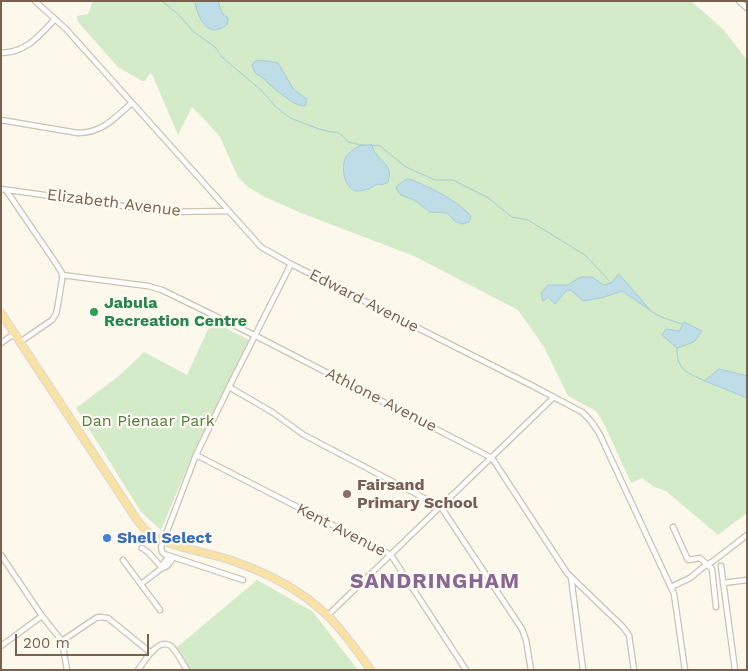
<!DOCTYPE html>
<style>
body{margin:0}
#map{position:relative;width:748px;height:671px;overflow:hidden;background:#fcf8ec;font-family:"Work Sans",sans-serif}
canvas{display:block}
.frame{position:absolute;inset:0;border:2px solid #78614e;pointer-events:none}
.scale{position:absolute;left:15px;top:634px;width:134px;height:22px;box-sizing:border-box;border:2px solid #78614e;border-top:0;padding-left:6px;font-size:15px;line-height:18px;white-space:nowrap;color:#78614e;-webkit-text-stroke:4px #fffbf2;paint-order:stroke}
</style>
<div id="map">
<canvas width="748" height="671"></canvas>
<div class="frame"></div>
<div class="scale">200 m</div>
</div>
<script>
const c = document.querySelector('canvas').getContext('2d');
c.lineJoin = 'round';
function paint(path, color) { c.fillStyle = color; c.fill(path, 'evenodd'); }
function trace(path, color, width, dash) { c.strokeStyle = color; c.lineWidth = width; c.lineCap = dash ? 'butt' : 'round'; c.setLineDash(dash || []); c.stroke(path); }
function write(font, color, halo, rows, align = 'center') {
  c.font = font + ' "Work Sans",sans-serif'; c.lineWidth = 4.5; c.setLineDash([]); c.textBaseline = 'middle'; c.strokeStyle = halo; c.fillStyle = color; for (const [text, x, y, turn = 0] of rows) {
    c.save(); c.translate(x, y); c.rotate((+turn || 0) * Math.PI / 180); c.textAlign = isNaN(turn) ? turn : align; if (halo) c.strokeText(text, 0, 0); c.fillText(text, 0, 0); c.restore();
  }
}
paint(new Path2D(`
 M93 1H691L723 29 747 60V513L718 535 666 491 654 487 642 478 631 483 604 424 596 411 568 396 544 347 518 310 414 256 301 213 263 196 248 187 238 177 220 137 206 121 192 107 178 135 152 74 150 73 145 81H142L118 67 78 22 77 16 88 14Z
 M212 321 249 340 193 454 161 530 141 512 76 408 120 375 144 352 187 375Z
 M257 580 312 611 358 670H190L176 648Z`), '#d4ebc9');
const water = new Path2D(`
 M195 1H218L222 13 228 18C228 24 227 25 222 28 209 34 202 24 198 13 196 9 196 5 195 1Z
 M258 60 274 62 278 63 294 90 306 98 307 101 305 106C297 107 282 95 275 89 268 84 264 77 256 74L252 66 254 62Z
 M361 145H372C375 161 395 163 388 182L382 185 378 184C372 187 366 191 359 191 343 191 340 164 347 155 351 151 356 148 361 145Z
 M407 179C421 181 465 205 471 217L469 222 462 224 455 221 447 213 430 212 414 200 401 195 397 190 396 187Z
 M619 274 651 311 622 291 601 298 583 301 571 290 566 291 555 304 548 297 543 301 541 293 548 285H568L580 277H592L604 285 611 283Z
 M684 322 702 331 694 342 677 348 662 335 666 329 679 331Z
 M719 369 747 376V398L705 381Z`);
paint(water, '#bfdde7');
trace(water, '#a6ccd8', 1);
trace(new Path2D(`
 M162 1 179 15 194 32 215 47 223 58 261 90 275 106 290 118 319 129 331 132H337L342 135 348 142 361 145H366
 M370 145 380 146 406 167 435 180H453L487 197 512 217 528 220 585 255 611 283
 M651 311 661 317 682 324
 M677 348C677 371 686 372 705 381`), '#a6ccd8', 1);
const minor = new Path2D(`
 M35 1 66 29 253 238 261 247 291 264 529 384 582 412C590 419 595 426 600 435L674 594 685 670
 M739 1 747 8
 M1 53C27 52 39 36 55 19
 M1 120 78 133C104 132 113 119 132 103
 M1 189 166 212 228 211
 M6 190 55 262 62 273V280L57 310 56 314 52 320 20 342
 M62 275 148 286 162 290 256 336 492 458 567 573 623 627 629 635 634 670
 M1 343 14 334
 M229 387 272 412 304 435 441 507 522 629 526 640 531 670
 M196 455 391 555 466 670
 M673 527 688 560 700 558 712 569 716 607
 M142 548 149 553 162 568
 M1 555 42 616 62 641 67 670
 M123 560 160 610
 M721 566 735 670
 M162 568C168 567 170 563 173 557
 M571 577 583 670
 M243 580 164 554 162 552 161 547 196 455 229 387 291 264
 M723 583 747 580
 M141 584 162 568 163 564 169 556
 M671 587 690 578 707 564 712 562 747 535
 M327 616 554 397
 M62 641 96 618 100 617 108 618 151 653
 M1 646 42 616
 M138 670C145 661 158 637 171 646 176 650 183 664 187 670`);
const primary = new Path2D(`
 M1 313 137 520 145 530 153 536 164 541C186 550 211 553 233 561 268 573 301 590 328 616 344 632 357 651 371 670`);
trace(minor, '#cfc1b0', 7);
trace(primary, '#dcd6d1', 9);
trace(minor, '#fff', 4.5);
trace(primary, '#f9e2a6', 7);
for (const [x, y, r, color] of [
 [94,312,5,"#2e9e5b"],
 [347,494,5,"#8d6e63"],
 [107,538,5,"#3f7fe0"]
]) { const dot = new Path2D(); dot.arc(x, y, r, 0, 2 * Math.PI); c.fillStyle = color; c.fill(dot); trace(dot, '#fffbf2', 2); }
write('16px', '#78614e', '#fffbf2', [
 ["Elizabeth Avenue",114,203,7],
 ["Edward Avenue",364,301,27],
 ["Athlone Avenue",381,400,27],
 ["Kent Avenue",341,530,27]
]);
write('bold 16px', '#27864d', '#fffbf2', [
 ["Jabula",104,303],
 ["Recreation Centre",104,321]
], 'left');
write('16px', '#517e45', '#fffbf2', [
 ["Dan Pienaar Park",148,421]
]);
write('bold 16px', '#785e54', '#fffbf2', [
 ["Fairsand",357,485],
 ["Primary School",357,503]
], 'left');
write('bold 16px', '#366cbe', '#fffbf2', [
 ["Shell Select",117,538]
], 'left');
c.letterSpacing = '1px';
write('bold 21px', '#896693', '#fffbf2', [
 ["SANDRINGHAM",435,582]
]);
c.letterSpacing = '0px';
</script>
